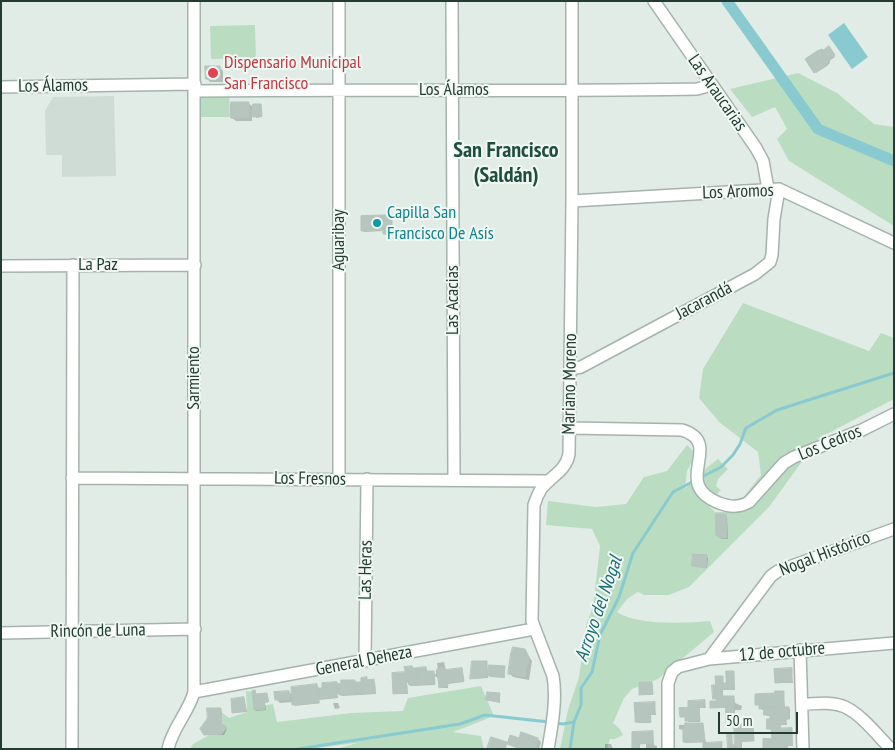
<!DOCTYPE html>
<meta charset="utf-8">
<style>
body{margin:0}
#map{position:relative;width:895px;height:750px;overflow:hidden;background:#e1ece6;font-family:"PT Sans Narrow",sans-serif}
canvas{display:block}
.frame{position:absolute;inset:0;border:2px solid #223c33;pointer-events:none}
.scale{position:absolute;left:718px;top:712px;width:80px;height:22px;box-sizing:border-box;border:2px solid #223c33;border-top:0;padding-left:6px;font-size:15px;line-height:18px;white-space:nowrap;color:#223c33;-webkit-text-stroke:4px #f1f8f4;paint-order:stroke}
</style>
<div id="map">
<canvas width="895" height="750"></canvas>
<div class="frame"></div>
<div class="scale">50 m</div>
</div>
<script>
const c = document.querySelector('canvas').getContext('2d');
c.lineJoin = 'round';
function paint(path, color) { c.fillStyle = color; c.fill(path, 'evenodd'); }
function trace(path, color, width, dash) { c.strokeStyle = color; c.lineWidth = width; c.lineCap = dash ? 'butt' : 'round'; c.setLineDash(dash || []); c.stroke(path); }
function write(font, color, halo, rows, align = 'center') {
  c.font = font + ' "PT Sans Narrow",sans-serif'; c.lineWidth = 4; c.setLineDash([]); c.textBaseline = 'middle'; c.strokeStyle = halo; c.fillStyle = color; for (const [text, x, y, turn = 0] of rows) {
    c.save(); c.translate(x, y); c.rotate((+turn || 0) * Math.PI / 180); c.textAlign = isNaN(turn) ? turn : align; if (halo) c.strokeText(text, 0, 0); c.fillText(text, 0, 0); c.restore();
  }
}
paint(new Path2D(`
 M114 96 116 176 62 177V155H46L45 111 53 97Z`), '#cfdbd5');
paint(new Path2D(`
 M255 25 256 58 211 59 210 26Z
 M798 73 837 93 874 124 894 127V226L789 161 777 139 787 129 775 107 752 117 730 89Z
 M200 93H229L230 117H200Z
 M743 303 869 351 881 333 894 338V399L819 438 769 507 689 587 669 595H644L638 592 627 599 617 612C638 626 685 623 710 621L714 632 658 679 632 689 624 698 613 723 619 728 623 735 615 739H610L607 749H560L568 710 579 677 586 625 593 607 600 546 592 529 546 525 548 501 596 507 626 504 644 477 667 471 687 445 696 454 687 471 685 489 705 469 718 459 728 469 718 479 716 486 721 490 707 504 715 512H732L761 475 758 452 719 422 699 398 703 369Z
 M481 686 494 716 453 732 481 736 484 749H336L357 743 307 749H190L193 744 224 727 220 711 229 718 247 712 246 691 254 692 260 706 273 704 277 722 351 713 403 711 408 698Z`), '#baddc1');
paint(new Path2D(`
 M844 23 868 57 852 69 828 35Z`), '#89cad0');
paint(new Path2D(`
 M830 49 835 57 829 61 830 63 827 66 816 73 815 72Z
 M219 67 223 71V82H210L207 79Z
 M248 103 252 106V121H236L232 118Z
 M261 105 262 117 256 118 255 116Z
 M391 216 393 235H386L384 231 364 232 362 230Z
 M726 516 727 517 728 539H722L717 534Z
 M706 557 708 558 707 568 693 566Z
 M524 650 532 661 529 680 513 677 509 673Z
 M444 662 446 671 462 669 464 682 448 684V688H442L439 679 435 676V685L411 686 407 682 408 694H396L394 693 405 673V668H426L427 672H433L436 675V670H438L437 663Z
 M487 663 488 673 504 667 505 678 491 677 488 674V678L473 679 472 678Z
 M791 670 793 683H777L776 682Z
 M734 672 735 690H723V698L734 697 735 703 742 706 741 710H735V725H729L727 708 711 707 718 702 714 698 717 687 722 678 724 684H727Z
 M362 679 375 682 376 694 342 696 340 693 337 694 338 698 319 700 320 703 295 706 293 702 280 703 276 699 289 692 293 696 317 686 318 689 336 683 338 685 362 683Z
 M652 684 653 695H642L640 694Z
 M255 691 256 696 267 694 268 696 269 702 265 703 266 710 257 711 255 710Z
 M783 692 785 708 790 709V719L786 720 787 725H781V730L792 731 793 746H788V749H764L773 740V730L769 728 771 716H767L766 710H762L760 706 756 704Z
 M500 694V703L488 700Z
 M244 699 247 712 235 713 233 712Z
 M704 702 706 708H700V722H688L687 718 681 716 690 709Z
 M333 703H338L340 708 335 709Z
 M654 703 656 715H651V723H638L636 722Z
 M221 709 222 726 227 729 224 735H206L204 734Z
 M703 724 706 744H721L722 748 705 749 704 742 686 743 684 742V730L679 729V725Z
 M753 725 754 741 742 742V749H729L731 735 733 746H736Z
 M653 733 654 745 657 746V749H646V744H640V748L633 747Z
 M520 739H538L541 742 539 749H518L509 744Z
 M605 744H611L613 749H605Z`), '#0003');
trace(new Path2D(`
 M555 723 563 724 574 722 581 705V688L592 672 600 635 619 597 633 553 673 492 721 467 733 455 740 444 746 428 777 410 894 373
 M298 749 460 724 485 715 549 722
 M570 749 574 722`), '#89cad0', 3);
trace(new Path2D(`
 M727 1 818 129 894 161`), '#89cad0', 11);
const building = new Path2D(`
 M829 46 835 55 829 59 830 61 826 65 814 73 805 59 817 51 822 49 823 50Z
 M205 66H220V79H206Z
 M231 102H249V118H231Z
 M253 104H261L262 116 253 117Z
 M383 215H392V234H383V230L361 231V216Z
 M716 514H726L727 538H719L716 535Z
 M693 554 707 555 706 568 692 566Z
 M513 647 525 649 529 657 511 654Z
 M511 654 529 657 525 677 508 674Z
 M472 661H487V677L470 679Z
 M489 665 505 666 504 677 489 676Z
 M412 666 413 668H417L418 685H409L404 667Z
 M426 667 427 684 418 685 417 668Z
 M445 668 448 686 439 688 437 669Z
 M462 668 464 681 447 683 446 670Z
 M792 668V682L775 683 774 669Z
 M426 671H434L435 684H427Z
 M726 671H734V689L716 690 715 676H723V683H726Z
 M406 672 407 693 393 694 392 673Z
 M367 677V680L374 679 375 693 361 694V678Z
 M341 680H355L356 694 339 695 337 684 341 683Z
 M337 682V697L319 699 317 688H322V683Z
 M355 682H361V694H356Z
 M652 682 653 694 639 695V683Z
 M317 684 319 703 292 705 291 687Z
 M712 685H716V690H722V696H734V707L710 708V701H717V698L713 699Z
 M255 690 256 694 267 693 268 701 264 702 265 709 254 710 252 691Z
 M289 691 290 699 275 700 274 692Z
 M775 691H784V707L759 709V705H755V694L775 693Z
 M487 692 500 693 499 702 486 700Z
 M244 697 246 711 232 713 231 699Z
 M705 700V707L688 708V701Z
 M655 702V714L635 715 634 703Z
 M699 707 700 721H685V717H680L679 708Z
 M726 707H734V724H726Z
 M764 707H789V719H770V715H764Z
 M207 708H221L222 724H208Z
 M650 714 651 722H635V715Z
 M208 718V724H222L227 727 222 734 204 735 200 729Z
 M767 719H786V724H780L781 729H767Z
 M685 723H703L705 742H683V729H685Z
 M734 724H753L754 741H741V749H735Z
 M792 728V738L772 739 771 729Z
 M653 731V743L639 744V747L632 748V732Z
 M521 732 538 738 535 749H522L507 744 510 735 519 738Z
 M727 733H732V745H735V749H728Z
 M491 737 507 742 505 749H487Z
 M792 738V745L763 746V739Z
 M722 742V747H717V749H703V743Z
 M787 745V749H763V746Z`);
paint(building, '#b6c6bf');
trace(building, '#b4c5bd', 1);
const minor = new Path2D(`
 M452 1 454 479
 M654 1 756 148 763 161 768 189
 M1 87 195 84
 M195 91C362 89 530 92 697 89L712 85
 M572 201 779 189 894 243
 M1 266 195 265
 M570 369 581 367 755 274 770 262 772 255 774 219 779 189
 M570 428 682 430C726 444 669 483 719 503 730 507 738 508 749 502L784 463 794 457 862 430 894 414
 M72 478 549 481
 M339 479V1
 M1 633 195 629
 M800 650 803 749
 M709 659 771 576 778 571 894 529
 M365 661 367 479
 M194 692 534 629
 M802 704C816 704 832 701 845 707 861 714 878 736 891 749
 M72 749 73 265
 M168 749C172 728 189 712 194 692V1
 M548 749C552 726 557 699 553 676L532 621 534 505C536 499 538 494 541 489 551 476 566 471 569 454L572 201V1
 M668 749V683L672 672 678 667 709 659 894 643`);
trace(minor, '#a4b4ad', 14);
trace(minor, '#fff', 11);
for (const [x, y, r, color] of [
 [213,73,6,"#e0444e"],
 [377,223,5,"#0f9aa8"]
]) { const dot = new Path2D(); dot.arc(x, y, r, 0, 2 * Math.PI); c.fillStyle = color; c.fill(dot); trace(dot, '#f1f8f4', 2); }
write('18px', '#be3a42', '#f1f8f4', [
 ["Dispensario Municipal",224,63],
 ["San Francisco",224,84]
], 'left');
write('18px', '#223c33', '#f1f8f4', [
 ["Los Álamos",53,86,-1],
 ["Los Álamos",454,90],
 ["Las Araucarias",717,93,55],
 ["Los Aromos",738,192,-2],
 ["Aguaribay",339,240,-90],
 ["La Paz",98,265],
 ["Las Acacias",453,300,-90],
 ["Jacarandá",704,301,-28],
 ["Sarmiento",194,378,-90],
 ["Mariano Moreno",570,384,-89],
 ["Los Cedros",830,443,-22],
 ["Los Fresnos",310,479,1],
 ["Nogal Histórico",825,554,-21],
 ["Las Heras",366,570,-89],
 ["Rincón de Luna",98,631,-1],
 ["12 de octubre",782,652,-5],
 ["General Deheza",364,661,-11]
]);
write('18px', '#0d838f', '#f1f8f4', [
 ["Capilla San",387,213],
 ["Francisco De Asís",387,234]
], 'left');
write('italic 19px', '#1c6e77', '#f1f8f4', [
 ["Arroyo del Nogal",599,609,-71]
]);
write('bold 22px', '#1e4e3f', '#f1f8f4', [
 ["San Francisco",506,151],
 ["(Saldán)",506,176]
]);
</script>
